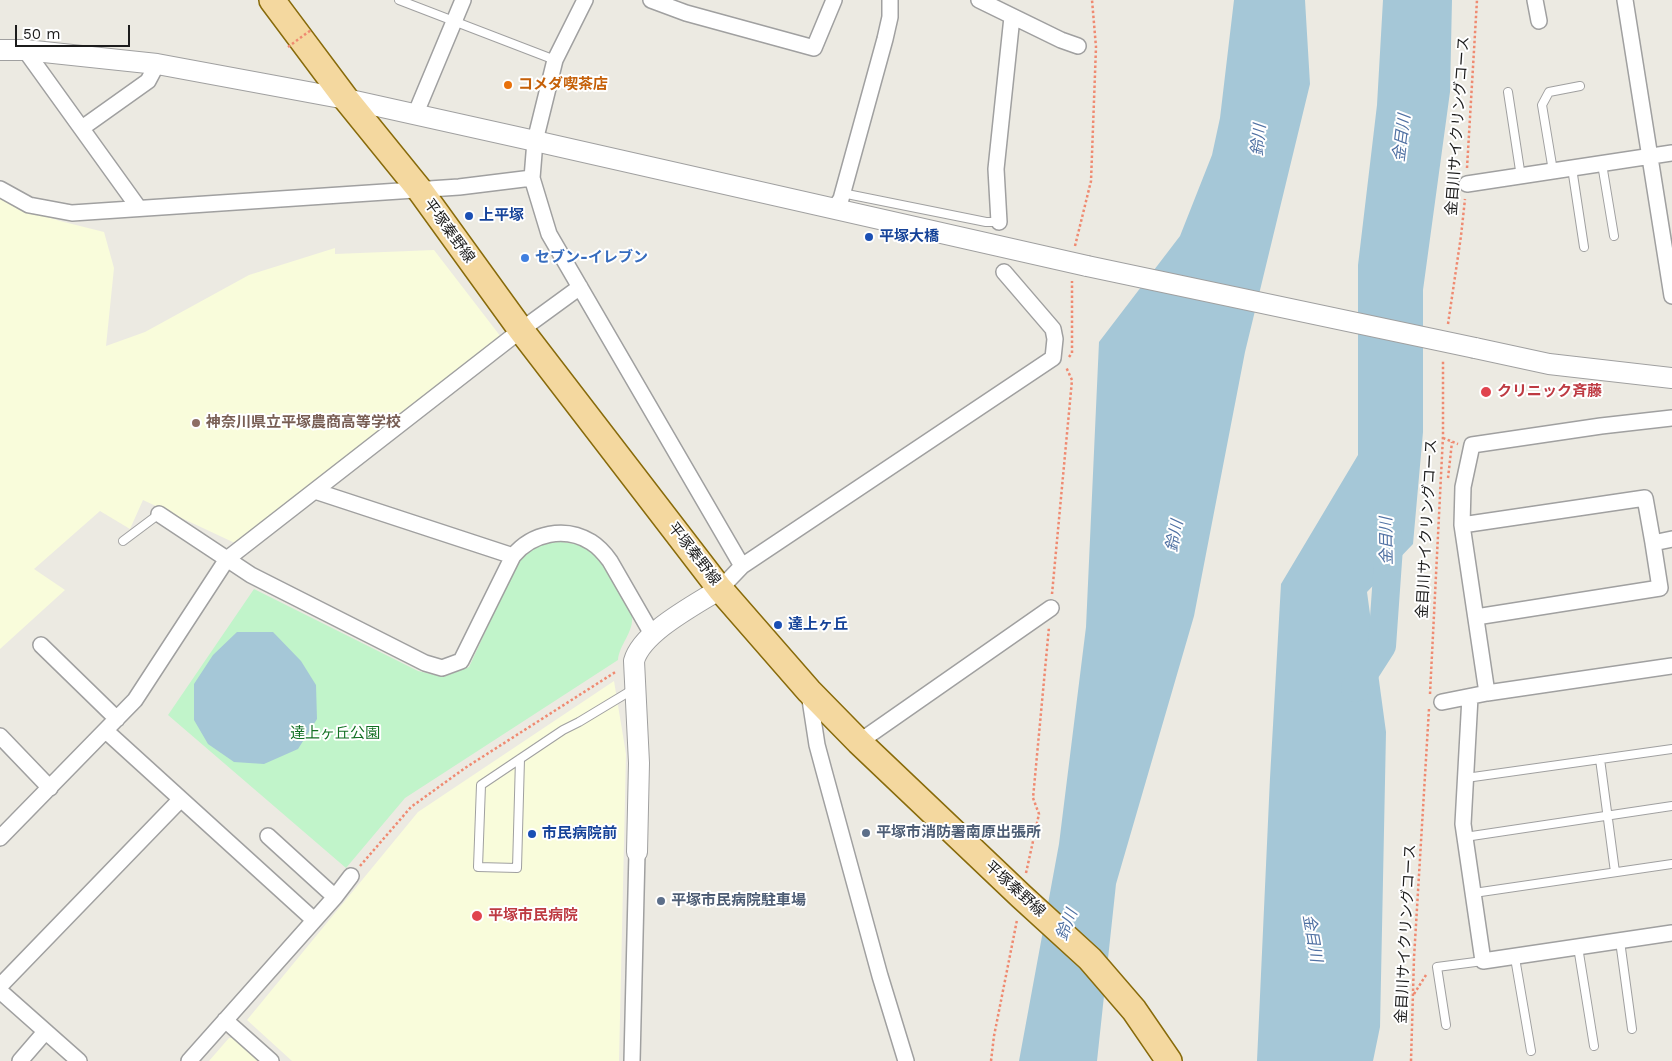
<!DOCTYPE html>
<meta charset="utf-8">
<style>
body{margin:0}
#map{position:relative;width:1672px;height:1061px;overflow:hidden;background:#eceae2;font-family:"Work Sans",sans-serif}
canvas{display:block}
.scale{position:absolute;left:15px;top:25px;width:115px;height:22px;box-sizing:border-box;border:2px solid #1c1c1c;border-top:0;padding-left:6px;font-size:15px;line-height:18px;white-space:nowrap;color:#1c1c1c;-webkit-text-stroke:4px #fff;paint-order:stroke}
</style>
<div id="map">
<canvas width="1672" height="1061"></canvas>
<div class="scale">50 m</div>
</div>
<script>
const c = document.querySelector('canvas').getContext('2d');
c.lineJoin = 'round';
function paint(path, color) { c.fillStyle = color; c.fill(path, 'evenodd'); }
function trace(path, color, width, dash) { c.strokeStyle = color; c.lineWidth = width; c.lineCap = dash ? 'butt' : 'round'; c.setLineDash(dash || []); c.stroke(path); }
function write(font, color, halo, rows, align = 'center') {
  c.font = font + ' "Work Sans","Noto Sans JP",sans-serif'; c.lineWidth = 4; c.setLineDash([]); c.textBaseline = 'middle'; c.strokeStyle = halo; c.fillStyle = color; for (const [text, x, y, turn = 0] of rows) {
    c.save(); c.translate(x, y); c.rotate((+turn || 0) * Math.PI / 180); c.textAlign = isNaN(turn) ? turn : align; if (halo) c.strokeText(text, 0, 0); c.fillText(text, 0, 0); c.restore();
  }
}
paint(new Path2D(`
 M0 197 22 209 60 221 104 232 114 268 106 346 145 332 249 275 335 248V254L434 250 501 337 237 544 143 500 130 529 100 511 34 569 65 590 0 649Z
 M614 681 626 754 619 1061H292L247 1020 418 812Z
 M229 1038H235L261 1061H209Z`), '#f9fcdb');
paint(new Path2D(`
 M562 542C573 544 586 544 595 552 605 560 630 604 632 616 634 632 619 645 618 660L405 798 346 868 168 715 254 589 418 671 443 677 469 667 517 563C533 546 538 543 562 542Z`), '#c1f4ca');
paint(new Path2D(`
 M1234 0H1305L1310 84 1245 352 1194 616 1116 884 1097 1061H1019L1059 844 1086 627 1099 342 1180 236 1212 155 1220 118Z
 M1383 0H1452L1450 92 1423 290V432L1413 544 1367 592 1386 732 1380 1027 1373 1061H1257L1270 778 1281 584 1358 455V265L1377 105Z
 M237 632H273L301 661 316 685 317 719 298 749 264 764 234 762 208 744 194 720V684L213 655Z`), '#a5c7d7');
trace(new Path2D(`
 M1355 688 1382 646 1389 547 1388 534`), '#a5c7d7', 28);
const service = new Path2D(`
 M399 0 555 60
 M1508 92 1521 177
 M1602 164 1614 236
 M1572 168 1584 247
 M1553 171 1542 105 1549 92 1580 86
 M842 193 986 222H999
 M123 541 159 514
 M520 759 517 868 478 867 481 785 563 730 579 722 632 690
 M1600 759 1615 872
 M1466 778 1672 749
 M1465 837 1672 806
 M1474 893 1672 864
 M1620 941 1632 1029
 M1578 947 1594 1046
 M1515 958 1531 1051
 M1446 1025 1437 967 1483 961`);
const minor = new Path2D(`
 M585 0 555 60 535 141 532 178 549 234 742 566 720 589
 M651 0 686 13 814 48 834 0
 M979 0 1061 40 1078 46
 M1535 0 1539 21
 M1625 0 1672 296
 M25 50 138 207
 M415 115 463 0
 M82 128 148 81 157 64
 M1467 184 1672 153
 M0 189 29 205 72 213 459 187 532 178
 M834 209 841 199 885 39 890 17V0
 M999 222 996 169 1012 17
 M315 491 513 556
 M159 514 251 575 425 663 442 668 461 661 513 556C532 533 565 526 591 542 599 547 605 554 610 561L652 634
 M1462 525 1645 498 1653 543
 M742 566 1053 358 1055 339 1053 329 1004 272
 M1476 617 1660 588 1653 543 1672 539
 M41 645 117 719
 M809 693 817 745 824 771 880 976 906 1061
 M1487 693 1462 525 1463 487 1472 445 1601 426 1672 418
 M1470 697 1463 824 1483 961 1672 933
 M1442 702 1487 693 1672 666
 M106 731 314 920
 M0 736 50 788
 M859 742 1051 608
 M268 836 335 897
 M0 838 135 700 227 559 521 330 580 287
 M0 986 180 800
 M0 991 79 1061
 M225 1020 271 1061
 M20 1061 45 1032
 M189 1061 335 897 351 876
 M632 1061 637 852`);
const tertiary = new Path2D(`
 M0 50H25L157 64 346 99 535 141 1087 266
 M1475 348 1549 364 1672 378
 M637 852 639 763 634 661C642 632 695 605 720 589`);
const primary = new Path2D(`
 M272 0 346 99 419 189 521 330 720 589 809 691 859 742 1021 896 1090 959 1134 1010 1169 1061`);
trace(service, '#a0a0a0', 10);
trace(minor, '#a0a0a0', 18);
trace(tertiary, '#a0a0a0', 22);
trace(primary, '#886b0b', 28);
trace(new Path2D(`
 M1467 168 1477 0
 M1075 246 1091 181 1096 47 1092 0
 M1448 324 1461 236 1465 199
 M1069 357 1072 353V281
 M1443 438 1458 444
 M1448 478 1452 442
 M1052 594 1072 380 1066 367
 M1430 694 1443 436V360
 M360 866 411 807 465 768 617 671
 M1026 873 1039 814 1033 798 1049 627
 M1414 994 1426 975
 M991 1061 994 1036 1017 920
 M1411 1061 1414 958 1429 709`), '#ef8a71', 2.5, [2.5, 2.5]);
trace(service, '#fff', 8);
trace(minor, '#fff', 15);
trace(tertiary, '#fff', 20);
trace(primary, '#f4d89f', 25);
const tertiaryBridge = new Path2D(`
 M1087 266 1475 348`);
trace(tertiaryBridge, '#a0a0a0', 22, []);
trace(new Path2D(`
 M288 47 311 30`), '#ef8a71', 2.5, [2.5, 2.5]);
trace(tertiaryBridge, '#fff', 20);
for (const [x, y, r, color] of [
 [508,85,5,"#e8710a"],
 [469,216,5,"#1a4fb4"],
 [869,237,5,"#1a4fb4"],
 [525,258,5,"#3f7fe0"],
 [1486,392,6,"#e0444e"],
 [196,423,5,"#8d6e63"],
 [778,625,5,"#1a4fb4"],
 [866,833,5,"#5c6f8a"],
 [532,834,5,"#1a4fb4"],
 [661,901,5,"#5c6f8a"],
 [477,916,6,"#e0444e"]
]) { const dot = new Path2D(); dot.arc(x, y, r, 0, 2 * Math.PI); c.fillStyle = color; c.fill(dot); trace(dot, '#fff', 2); }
write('bold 15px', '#c56008', '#fff', [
 ["コメダ喫茶店",518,85]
], 'left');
write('15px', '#1c1c1c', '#fff', [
 ["金目川サイクリングコース",1458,126,-86],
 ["平塚秦野線",449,231,54],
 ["金目川サイクリングコース",1427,529,-87],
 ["平塚秦野線",694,554,52],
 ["平塚秦野線",1015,889,42],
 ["金目川サイクリングコース",1406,934,-87]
]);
write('bold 15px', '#164399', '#fff', [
 ["上平塚",479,216],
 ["平塚大橋",879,237],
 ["達上ヶ丘",788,625],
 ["市民病院前",542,834]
], 'left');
write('bold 15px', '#366cbe', '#fff', [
 ["セブン-イレブン",535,258]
], 'left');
write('bold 15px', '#be3a42', '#fff', [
 ["クリニック斉藤",1497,392],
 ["平塚市民病院",488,916]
], 'left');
write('bold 15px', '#785e54', '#fff', [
 ["神奈川県立平塚農商高等学校",206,423]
], 'left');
write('15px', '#137024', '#fff', [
 ["達上ヶ丘公園",335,734]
]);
write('bold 15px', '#4e5e75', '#fff', [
 ["平塚市消防署南原出張所",876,833],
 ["平塚市民病院駐車場",671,901]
], 'left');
write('italic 16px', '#5071a3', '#fff', [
 ["金目川",1402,138,-83],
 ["鈴川",1259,140,-85],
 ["鈴川",1175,536,-79],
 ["金目川",1387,541,-91],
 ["鈴川",1067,925,-69],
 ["金目川",1312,938,80]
]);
</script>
